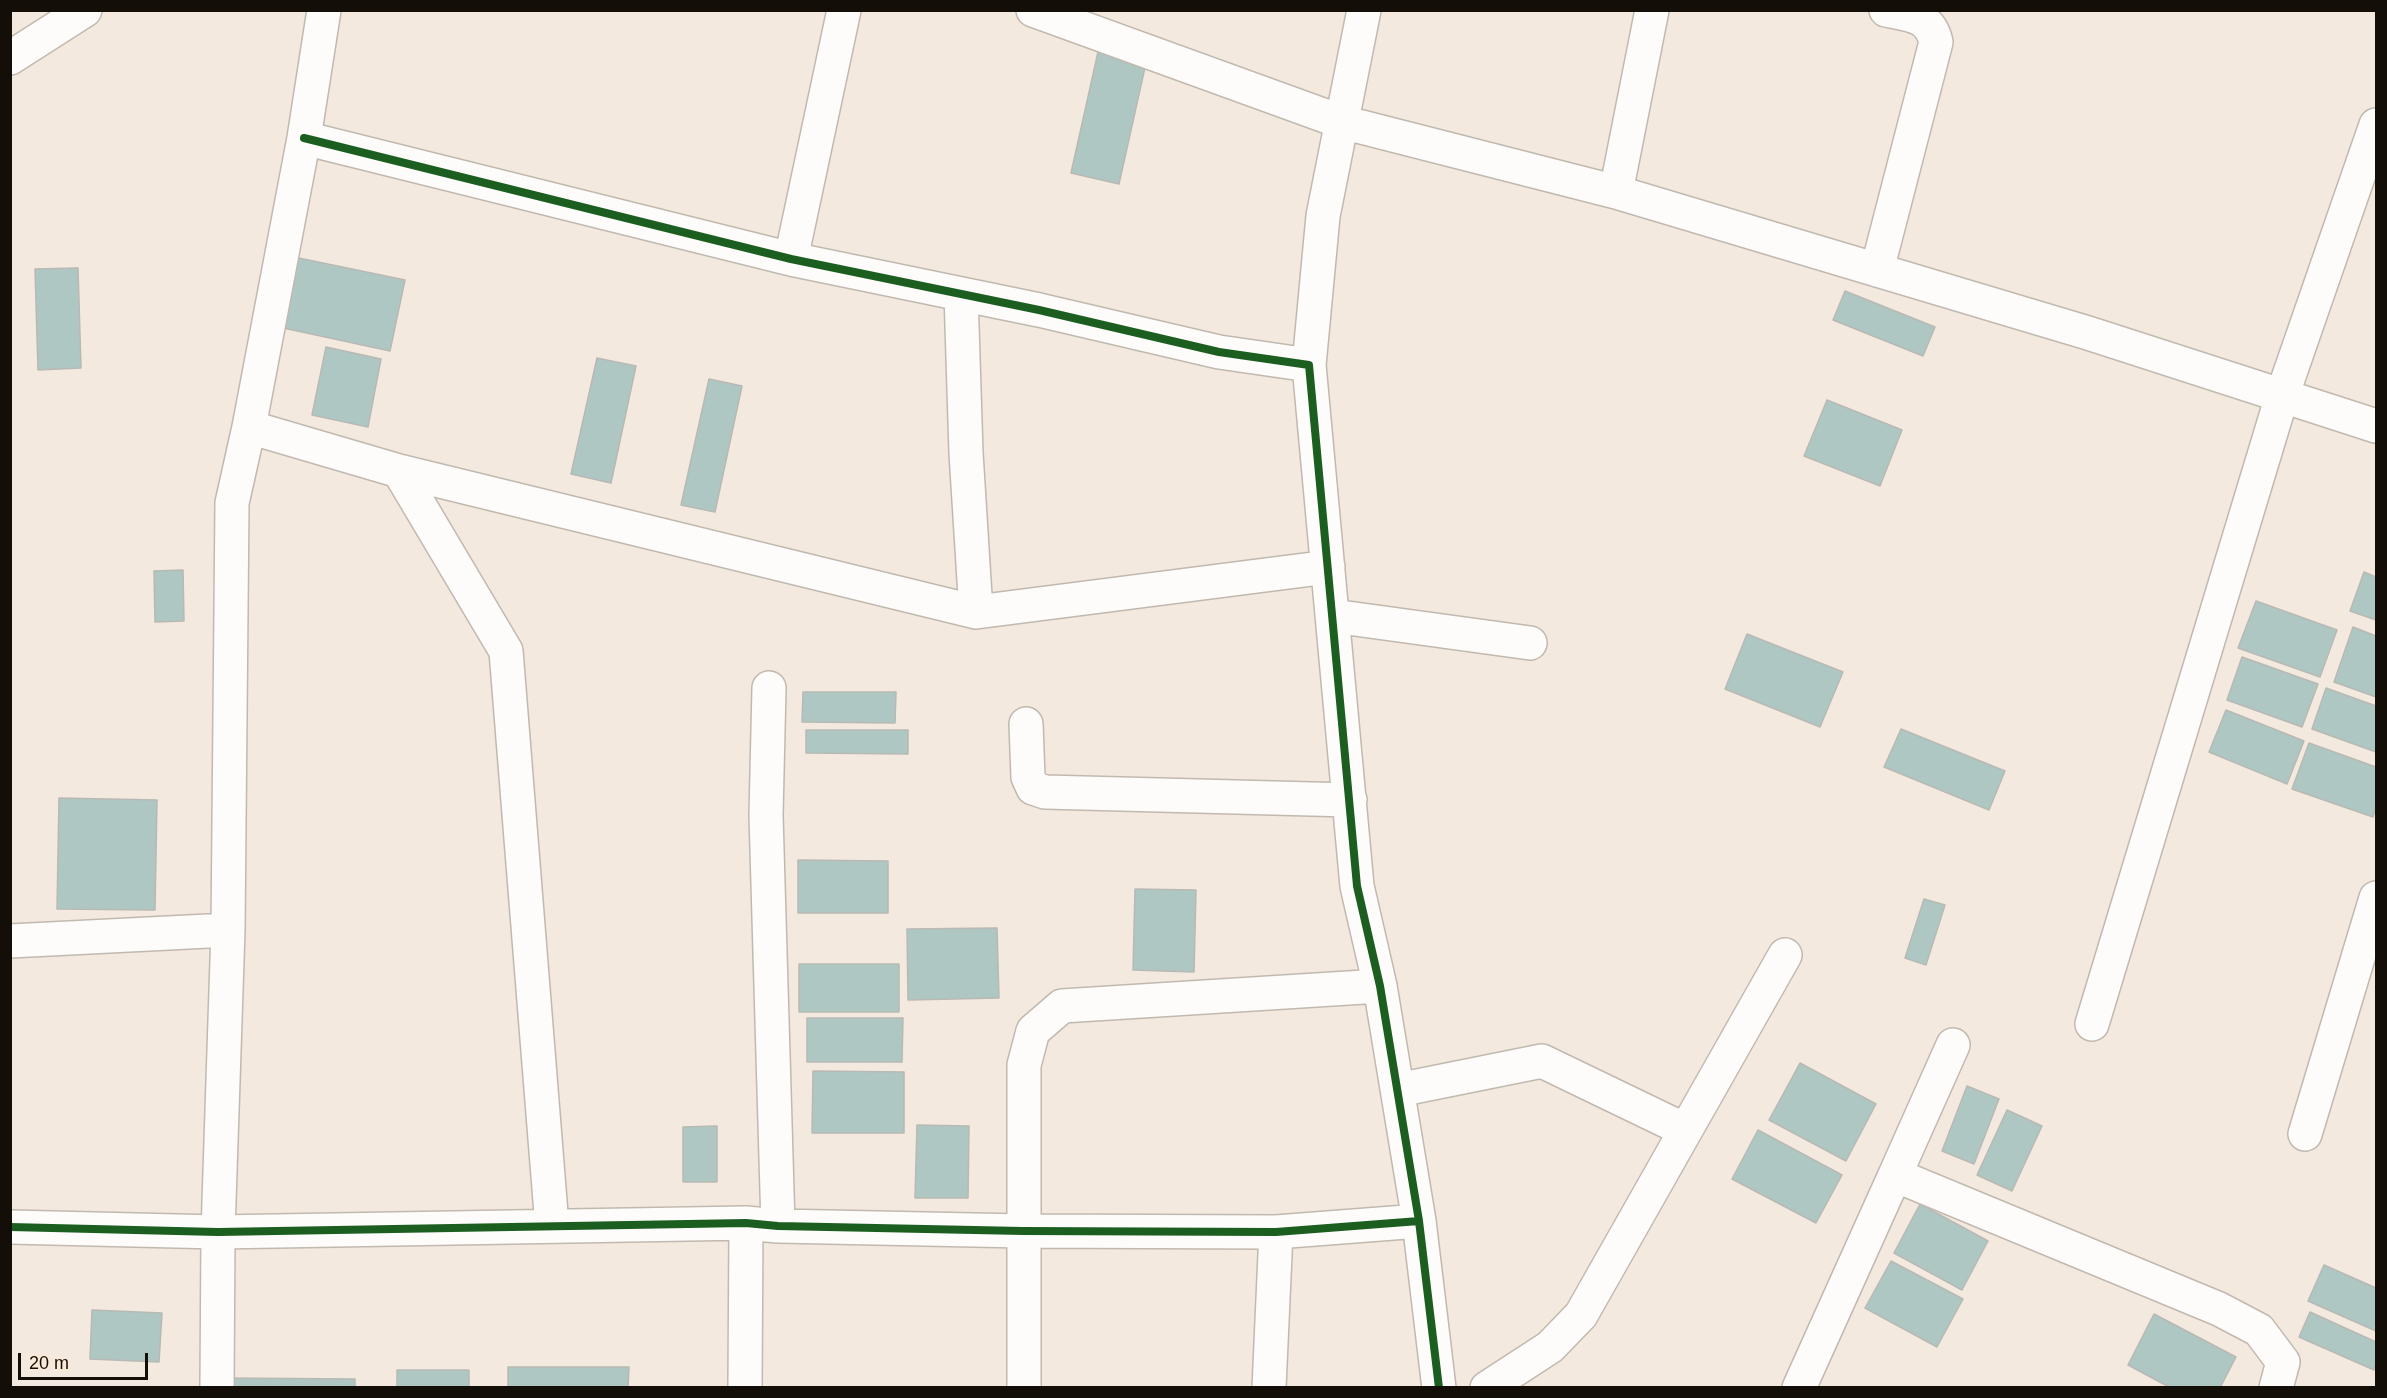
<!DOCTYPE html>
<style>
body{margin:0}
#map{position:relative;width:2387px;height:1398px;overflow:hidden;background:#f3e9de;font-family:Arial,sans-serif}
canvas{display:block}
.frame{position:absolute;inset:0;border:12px solid #140e08;pointer-events:none}
.scale{position:absolute;left:18px;top:1353px;width:130px;height:27px;box-sizing:border-box;border:3px solid #140e08;border-top:0;padding-left:8px;font-size:18px;line-height:21px;white-space:nowrap;color:#140e08;-webkit-text-stroke:4px #fbead6;paint-order:stroke}
</style>
<div id="map">
<canvas width="2387" height="1398"></canvas>
<div class="frame"></div>
<div class="scale">20 m</div>
</div>
<script>
const c = document.querySelector('canvas').getContext('2d');
c.lineJoin = 'round';
function paint(path, color) { c.fillStyle = color; c.fill(path, 'evenodd'); }
function trace(path, color, width, dash) { c.strokeStyle = color; c.lineWidth = width; c.lineCap = dash ? 'butt' : 'round'; c.setLineDash(dash || []); c.stroke(path); }
const building = new Path2D(`
 M1098 52 1146 63 1119 184 1071 173Z
 M289 256 405 280 390 351 274 326Z
 M78 268 81 368 38 370 35 269Z
 M1845 291 1935 327 1923 356 1833 320Z
 M326 347 381 359 368 427 312 415Z
 M597 358 636 366 611 483 571 474Z
 M709 379 742 386 715 512 681 505Z
 M1827 400 1902 430 1880 486 1804 456Z
 M183 570 184 621 155 622 154 571Z
 M2364 572 2376 577V620L2350 611Z
 M2256 601 2337 630 2320 677 2238 648Z
 M2353 627 2376 636V697L2334 682Z
 M1747 634 1843 672 1820 727 1725 689Z
 M2242 657 2318 684 2302 727 2227 700Z
 M2326 688 2376 706V752L2312 729Z
 M803 692H896L895 723 802 722Z
 M2226 710 2304 741 2287 784 2209 752Z
 M1901 729 2005 771 1989 810 1884 767Z
 M806 730H908V754L806 753Z
 M2309 743 2376 767V807L2373 817 2292 789Z
 M59 798 157 800 155 910 57 909Z
 M798 860 888 861V913H798Z
 M1135 889 1196 890 1194 972 1133 970Z
 M1924 899 1945 905 1926 965 1905 958Z
 M997 928 999 998 908 1000 907 929Z
 M799 964H899V1012H799Z
 M807 1018H903L902 1062H807Z
 M1800 1063 1876 1104 1846 1161 1769 1120Z
 M813 1071 904 1072V1133H812Z
 M1967 1086 1999 1099 1974 1164 1942 1151Z
 M2007 1110 2042 1126 2012 1191 1977 1175Z
 M917 1125 969 1126 968 1198H915Z
 M717 1126V1182H683V1127Z
 M1758 1130 1842 1175 1816 1223 1732 1179Z
 M1920 1204 1988 1241 1962 1290 1894 1253Z
 M1891 1261 1963 1299 1937 1347 1865 1308Z
 M2324 1265 2376 1288V1331L2308 1301Z
 M92 1310 162 1313 159 1362 90 1359Z
 M2310 1312 2376 1342V1363L2374 1370 2299 1337Z
 M2154 1314 2236 1357 2220 1388H2171L2128 1365Z
 M508 1367H629L628 1388H508Z
 M397 1370H469V1388H397Z
 M222 1378 355 1379V1388H222Z`);
paint(building, '#afc7c3');
trace(building, '#b8b9b4', 1.5);
const street = new Path2D(`
 M1033 10 1342 122 1616 192 2088 333 2376 426
 M304 138 791 259 1039 310 1219 352 1309 365 1357 886 1380 986 1419 1221 1439 1388
 M1616 192 1652 10
 M791 259 844 10
 M1877 270 1936 42C1930 15 1910 15 1886 10
 M961 294 966 453 976 612
 M1309 365 1323 216 1364 10
 M249 427 399 471 976 612 1328 567
 M399 471 506 651 552 1226
 M1333 616 1530 643
 M769 688 766 815 778 1226
 M1026 724 1028 777 1033 788 1045 792 1350 800
 M10 941 228 930
 M2092 1024 2282 396 2376 125
 M1953 1045 1895 1175 2219 1309 2259 1330 2283 1362 2276 1388
 M1398 1090 1542 1061 1685 1130
 M2305 1134 2376 898
 M10 1227 218 1232 746 1223 778 1226 1023 1231 1276 1232 1419 1221
 M217 1388 218 1232 228 930 232 503 249 427 304 138 324 10
 M745 1388 746 1223
 M1024 1388V1065L1033 1031 1062 1006 1380 986
 M1269 1388 1276 1232
 M1487 1388 1550 1347 1581 1315 1785 955
 M1799 1388 1895 1175`);
const secondary = new Path2D(`
 M10 58 85 10`);
trace(street, '#c1b9b0', 36);
trace(secondary, '#c1b9b0', 36);
trace(street, '#fdfcfa', 33);
trace(secondary, '#fdfcfa', 33);
trace(new Path2D(`
 M304 138 791 259 1039 310 1219 352 1309 365 1357 886 1380 986 1419 1221 1439 1388
 M10 1227 218 1232 746 1223 778 1226 1023 1231 1276 1232 1419 1221`), '#1b5e20', 8);
</script>
